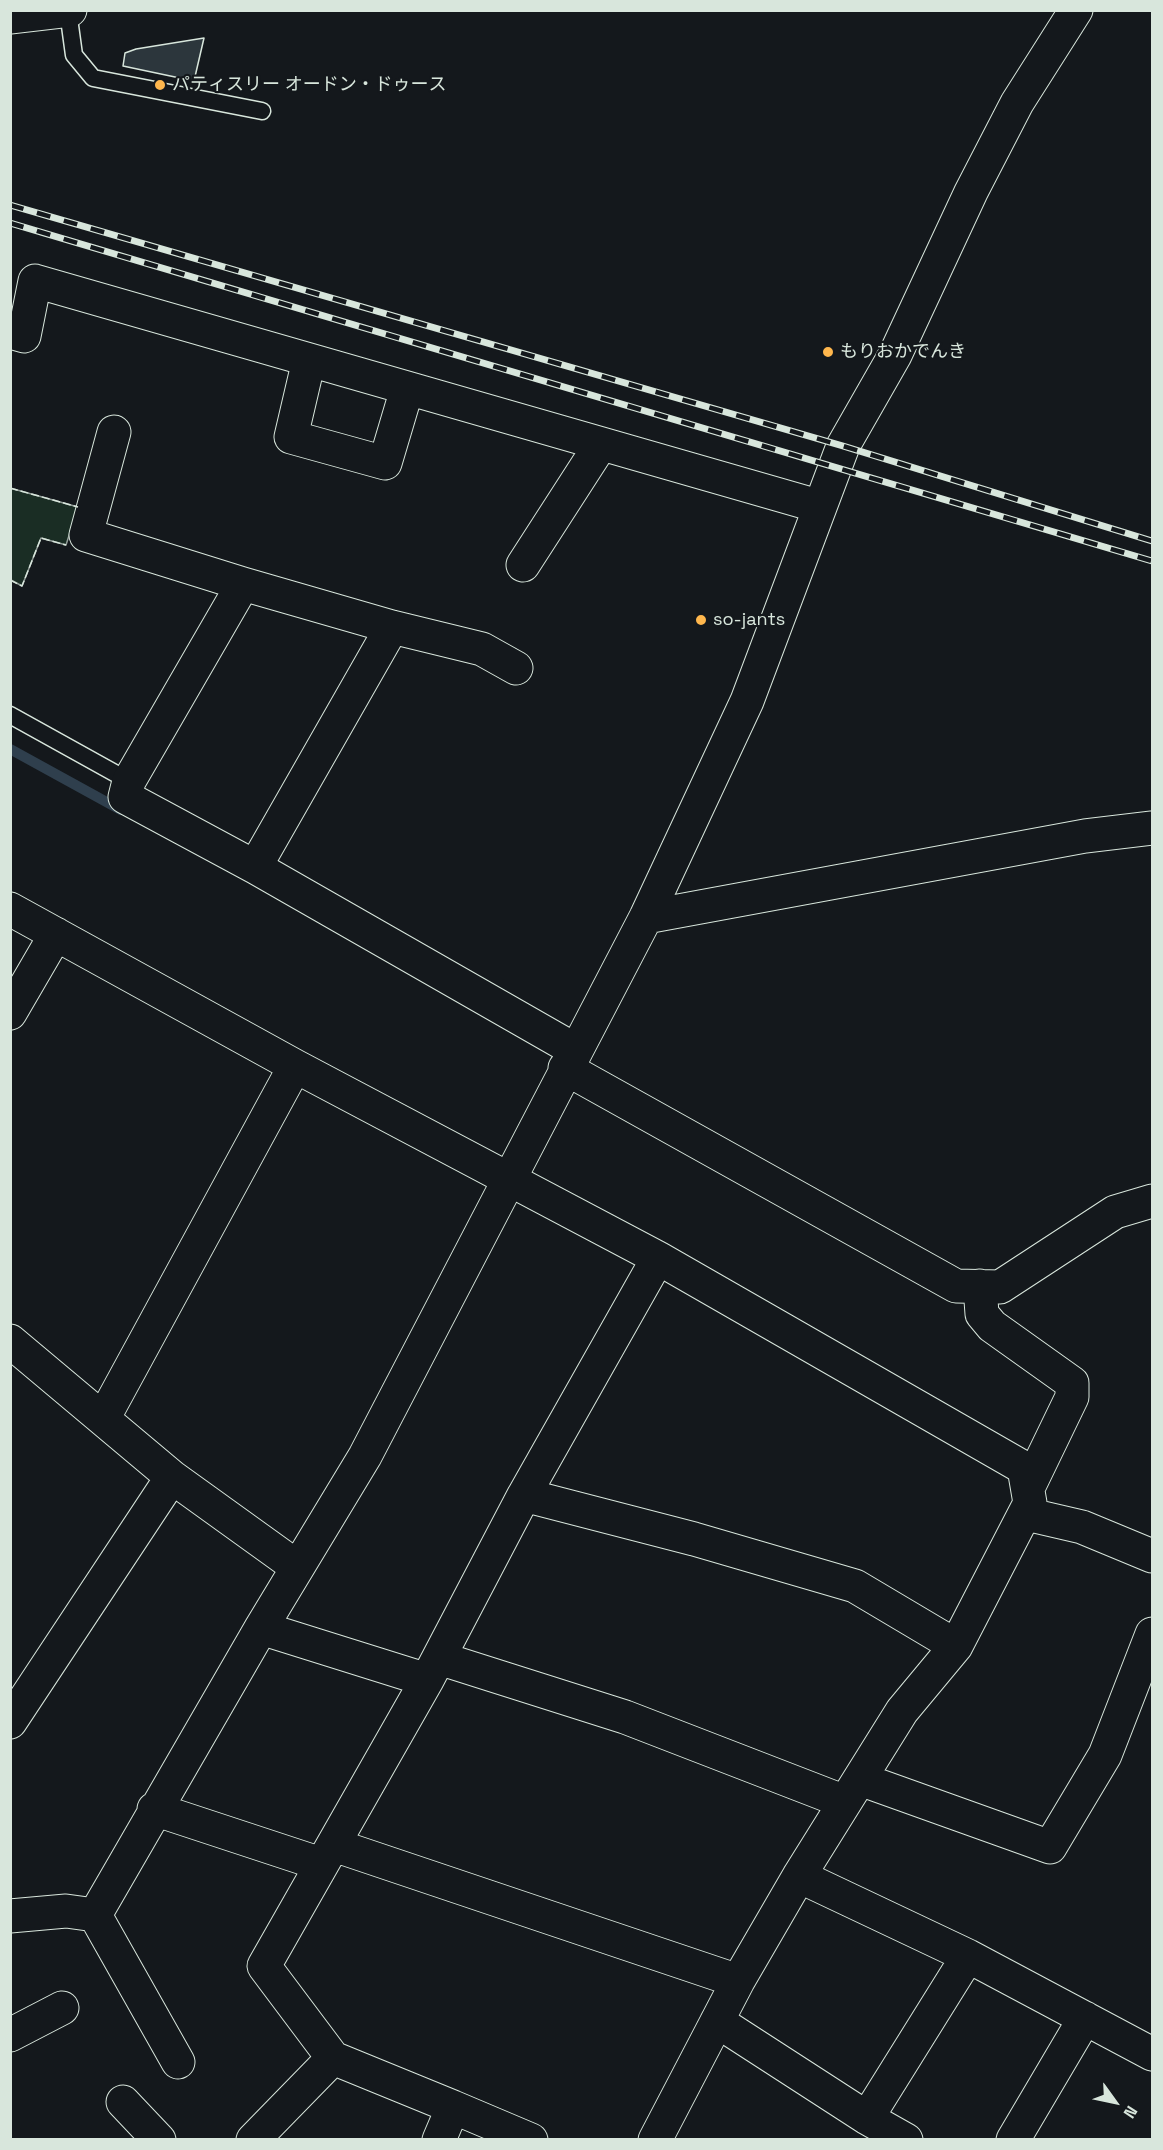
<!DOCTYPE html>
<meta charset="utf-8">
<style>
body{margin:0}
#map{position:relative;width:1163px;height:2150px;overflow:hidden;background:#14181c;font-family:"Space Grotesk",sans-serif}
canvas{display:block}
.frame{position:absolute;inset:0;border:12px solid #d8e6dc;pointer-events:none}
.north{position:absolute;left:1085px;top:2072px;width:60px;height:60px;-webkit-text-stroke:4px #14181c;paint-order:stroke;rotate:123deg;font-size:16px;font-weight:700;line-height:24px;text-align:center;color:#d8e6dc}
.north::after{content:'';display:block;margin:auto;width:21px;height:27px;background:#d8e6dc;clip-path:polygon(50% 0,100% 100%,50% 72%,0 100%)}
</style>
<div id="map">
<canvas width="1163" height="2150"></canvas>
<div class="frame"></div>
<div class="north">N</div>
</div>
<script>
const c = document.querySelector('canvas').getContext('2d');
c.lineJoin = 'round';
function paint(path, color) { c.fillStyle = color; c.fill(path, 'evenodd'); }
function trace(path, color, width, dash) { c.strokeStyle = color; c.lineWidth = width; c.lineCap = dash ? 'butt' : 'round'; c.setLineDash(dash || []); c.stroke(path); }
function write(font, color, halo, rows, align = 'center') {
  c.font = font + ' "Space Grotesk","Noto Sans JP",sans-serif'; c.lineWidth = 4.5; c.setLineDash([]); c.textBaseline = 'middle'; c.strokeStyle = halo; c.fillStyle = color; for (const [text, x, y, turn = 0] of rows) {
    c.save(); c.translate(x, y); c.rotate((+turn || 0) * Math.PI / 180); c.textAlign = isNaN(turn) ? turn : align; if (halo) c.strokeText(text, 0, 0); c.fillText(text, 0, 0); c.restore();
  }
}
const green = new Path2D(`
 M10 488 78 507 66 545 41 538 22 586 11 580Z`);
paint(green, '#1a2d24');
trace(green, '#939e99', 1.5);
trace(new Path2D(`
 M10 749 121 810`), '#2f3f4d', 10);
const building = new Path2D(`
 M204 38 194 81 123 66 125 53 136 49Z`);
paint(building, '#2c363c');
trace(building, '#d8e6dc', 1.5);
const service = new Path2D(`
 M68 11 74 55 93 78 262 111
 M10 715 129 781`);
const minor = new Path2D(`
 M10 332 24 336 35 281 818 506
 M309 360 291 437 385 463 407 389
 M114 432 86 535 243 584 392 627 482 649 516 668
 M523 565 601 444
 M243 584 129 781 125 797 255 867 575 1050
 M255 867 392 627
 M10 909 295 1066 658 1258 1024 1468 1030 1503 956 1646 902 1711 799 1876 738 1981 655 2140
 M646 917 1085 836 1152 828
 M10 1013 56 934
 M565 1068 956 1286 1000 1287 1115 1212 1152 1201
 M980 1286 982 1314 992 1326 1072 1383V1397L1029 1486
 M10 1341 172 1477 10 1722
 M104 1417 295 1066
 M172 1477 297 1567
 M524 1495 694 1539 855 1586 956 1646
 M1026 1514 1082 1527 1152 1556
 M261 1628 427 1680
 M439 1658 625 1717 845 1802
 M860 1779 1050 1847 1105 1755 1152 1634
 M154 1809 321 1864
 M334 1845 738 1981
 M799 1876 968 1956 1152 2054
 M95 1915 178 2062
 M10 1916 66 1911 95 1915 261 1628 365 1456 646 917 747 701 843 446 895 355 971 192 1017 103 1076 10
 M717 2021 867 2118 906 2140
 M10 2035 62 2008
 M123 2102 159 2140
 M453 2107 531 2140
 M867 2118 968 1956
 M253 2140 333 2058
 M439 2140 453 2107 333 2058 264 1966 427 1680 524 1495 658 1258
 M1013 2140 1085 2018`);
const tertiary = new Path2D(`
 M10 17 70 10`);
trace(service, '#d8e6dc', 19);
trace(minor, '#d8e6dc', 35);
trace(tertiary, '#d8e6dc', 35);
trace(service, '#14181c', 16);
trace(minor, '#14181c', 33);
trace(tertiary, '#14181c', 33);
const rail = new Path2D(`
 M10 205 843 446 1152 541
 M10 223 1152 561`);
trace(rail, '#d8e6dc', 7);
trace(rail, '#14181c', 4.5, [14]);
trace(new Path2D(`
 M10 488 78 507
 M10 580 22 586 41 538 66 545`), '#d8e6dc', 1.5, [8, 3]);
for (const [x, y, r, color] of [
 [160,85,6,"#ffb74d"],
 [828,352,6,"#ffb74d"],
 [701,620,6,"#ffb74d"]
]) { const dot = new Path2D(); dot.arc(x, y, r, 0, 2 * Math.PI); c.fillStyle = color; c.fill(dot); trace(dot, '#14181c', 2); }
write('18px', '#d8e6dc', '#14181c', [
 ["パティスリー オードン・ドゥース",172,85],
 ["もりおかでんき",840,352],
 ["so-jants",713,620]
], 'left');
</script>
